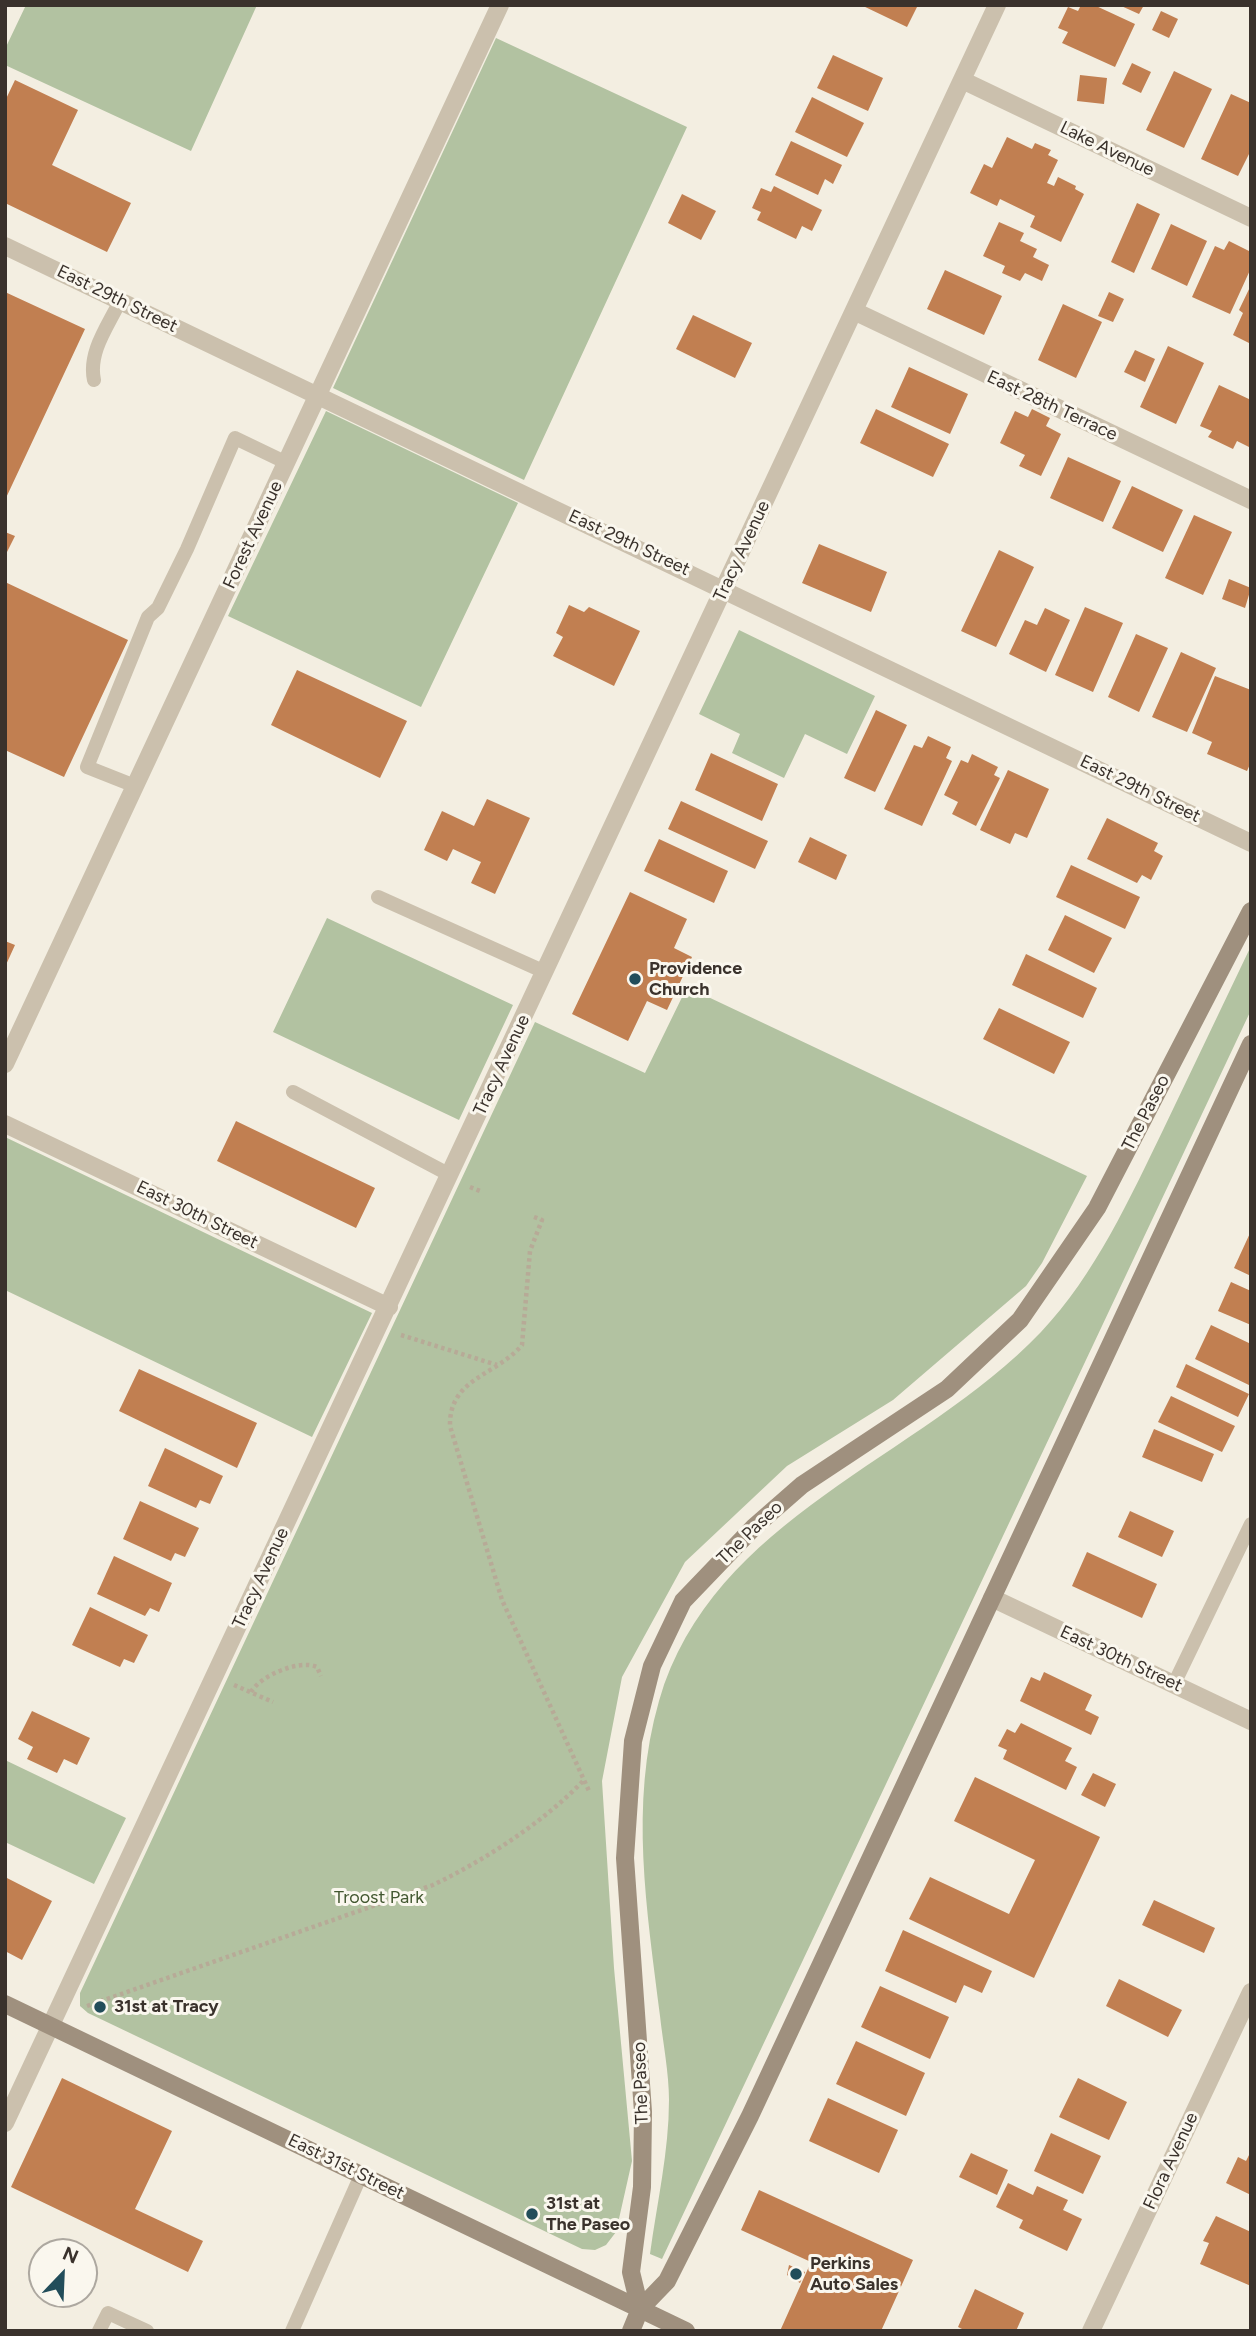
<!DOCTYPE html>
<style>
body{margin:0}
#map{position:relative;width:1256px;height:2336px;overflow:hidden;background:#f3eee1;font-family:Figtree,sans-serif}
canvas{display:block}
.frame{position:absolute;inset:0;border:7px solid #3a322c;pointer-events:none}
.north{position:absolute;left:28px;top:2238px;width:70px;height:70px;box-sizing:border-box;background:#faf7ee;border:2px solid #ada8a0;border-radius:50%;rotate:23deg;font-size:19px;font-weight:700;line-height:28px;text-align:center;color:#3a322c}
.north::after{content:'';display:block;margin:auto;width:24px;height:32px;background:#224d5a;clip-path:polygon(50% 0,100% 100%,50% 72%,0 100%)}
</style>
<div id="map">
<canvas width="1256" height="2336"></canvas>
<div class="frame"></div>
<div class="north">N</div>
</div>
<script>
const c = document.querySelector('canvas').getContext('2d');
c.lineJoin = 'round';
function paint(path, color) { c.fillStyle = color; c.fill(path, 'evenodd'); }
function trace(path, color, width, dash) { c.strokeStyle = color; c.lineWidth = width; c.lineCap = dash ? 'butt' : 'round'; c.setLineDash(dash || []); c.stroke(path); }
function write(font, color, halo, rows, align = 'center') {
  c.font = font + ' Figtree,sans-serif'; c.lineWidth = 6; c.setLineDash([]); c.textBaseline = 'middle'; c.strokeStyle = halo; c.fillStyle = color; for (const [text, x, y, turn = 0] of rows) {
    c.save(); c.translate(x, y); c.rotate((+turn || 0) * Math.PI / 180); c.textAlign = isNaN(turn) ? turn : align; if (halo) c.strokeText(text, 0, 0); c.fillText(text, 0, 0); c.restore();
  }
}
paint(new Path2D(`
 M26 5H257L191 151 5 65V49Z
 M496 38 687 127 524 480 333 388Z
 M326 411 518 503 421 707 228 616Z
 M739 630 875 696 847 754 805 734 784 778 732 753 740 734 699 714Z
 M327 918 513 1005 459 1120 273 1032Z
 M1251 946V1010L662 2259 650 2254C657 2203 669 2151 669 2100 669 2073 663 2043 660 2016 647 1910 629 1805 659 1701 713 1516 919 1460 1041 1332 1095 1275 1130 1198 1164 1128 1193 1067 1222 1007 1251 946Z
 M687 987 1087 1176 1042 1263 1026 1286 893 1400 787 1466 685 1562 622 1677 602 1781 614 1968 632 2161 616 2232 606 2245 595 2250 582 2249 88 2013 80 2006V1993L535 1022 645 1073Z
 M5 1137 372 1313 312 1437 5 1290Z
 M5 1760 126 1818 94 1884 5 1842Z`), '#b2c2a1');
paint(new Path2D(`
 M861 5H918L907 27Z
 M1081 5H1094L1135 24 1115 67 1062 43 1068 32 1058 28 1068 7 1078 11Z
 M1119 5H1144L1139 14Z
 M1161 11 1178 19 1169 38 1152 30Z
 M833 55 883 78 868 111 817 88Z
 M1132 63 1151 72 1141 93 1122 84Z
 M1174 71 1212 89 1184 148 1146 130Z
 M1080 75 1107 78 1104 104 1077 101Z
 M15 80 78 110 52 165 131 203 107 252 5 203V101Z
 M1231 94 1251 103V150L1238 176 1201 159Z
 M812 97 864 123 847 157 795 132Z
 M1007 137 1032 149 1035 143 1051 150 1048 155 1058 160 1047 183 1054 186 1058 177 1076 186 1075 189 1084 194 1061 242 1030 227 1035 216 1000 199 997 206 970 193 984 164 992 168Z
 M791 141 842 165 833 184 825 179 818 195 775 175Z
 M774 186 822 210 812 231 802 226 796 239 757 220 761 212 752 208 761 188 771 192Z
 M682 194 716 211 701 240 668 223Z
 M1137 203 1160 214 1134 273 1111 262Z
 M999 222 1024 233 1020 241 1037 249 1033 257 1049 265 1042 281 1025 273 1020 281 1002 273 1005 266 983 256Z
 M1171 224 1207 241 1187 286 1151 269Z
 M1229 241 1251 252V268L1230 314 1192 297 1215 246 1224 250Z
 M945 270 1002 296 984 335 927 309Z
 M1251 285V344L1233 335 1243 313 1239 310Z
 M5 292 85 329 5 500Z
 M1109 292 1124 299 1113 322 1098 316Z
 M1063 304 1102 322 1076 378 1038 360Z
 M693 315 752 343 735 378 676 349Z
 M1168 346 1204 363 1176 424 1140 407Z
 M1135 350 1155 359 1145 382 1124 372Z
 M909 367 968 394 950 434 891 407Z
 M1219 385 1251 400V448L1237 441 1233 449 1208 437 1212 431 1200 426Z
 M876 409 949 444 933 477 860 443Z
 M1032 409 1050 418 1046 426 1061 434 1041 476 1019 466 1025 455 1000 443 1015 411 1028 417Z
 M1068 457 1121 481 1103 522 1050 498Z
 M1132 486 1183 510 1163 552 1112 528Z
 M1194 515 1232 532 1203 595 1165 578Z
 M5 532 15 536 5 556Z
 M819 544 887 572 871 612 802 583Z
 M999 550 1034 567 996 647 961 631Z
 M1229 579 1251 588 1245 608 1222 599Z
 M5 582 128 640 64 777 5 750Z
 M569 605 584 612 589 607 640 631 614 686 553 656 563 637 556 633Z
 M1085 607 1123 623 1093 692 1055 675Z
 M1045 608 1070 620 1046 672 1009 654 1025 620 1037 625Z
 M1136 634 1168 648 1139 712 1108 697Z
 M1181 652 1216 668 1187 732 1152 717Z
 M297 670 407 721 380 778 271 725Z
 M1215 676 1251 690V762L1247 771 1207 754 1212 742 1192 733Z
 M876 710 907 725 875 792 844 778Z
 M928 736 951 747 946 758 952 761 922 826 884 809 914 745 922 748Z
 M711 753 778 784 762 821 695 790Z
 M972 754 998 767 994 775 1000 778 976 826 952 814 958 802 944 795 961 760 968 763Z
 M1008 770 1049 789 1027 838 1015 833 1010 844 980 830Z
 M487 799 530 818 495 894 471 883 481 862 453 849 447 861 424 850 442 811 474 826Z
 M681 801 768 841 755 869 668 829Z
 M1107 818 1158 843 1154 851 1163 856 1151 880 1142 875 1137 883 1087 859Z
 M810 837 847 855 836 880 798 862Z
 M659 839 728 871 714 903 644 871Z
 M1071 865 1140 897 1125 929 1056 897Z
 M630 892 687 919 674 948 692 957 667 1010 647 1001 628 1041 572 1014Z
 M1065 915 1112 938 1094 973 1048 950Z
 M5 941 15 945 5 967Z
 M1026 954 1097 988 1083 1018 1012 985Z
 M999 1008 1070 1042 1054 1074 983 1039Z
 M236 1121 375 1188 356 1228 217 1161Z
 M1251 1231V1276L1234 1268Z
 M1231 1282 1251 1291V1325L1218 1311Z
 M1211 1325 1251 1344V1386L1195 1359Z
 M1186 1364 1249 1394 1238 1417 1176 1387Z
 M139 1369 257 1423 237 1468 119 1411Z
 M1171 1396 1235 1426 1222 1452 1158 1422Z
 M1154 1429 1214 1454 1202 1482 1142 1457Z
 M165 1448 223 1476 210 1504 200 1500 196 1508 148 1486Z
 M140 1501 199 1528 185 1557 175 1553 171 1561 123 1539Z
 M1130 1511 1174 1531 1162 1557 1118 1537Z
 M1087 1552 1157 1584 1142 1618 1072 1586Z
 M114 1556 172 1583 159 1612 150 1608 145 1616 97 1594Z
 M90 1607 148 1635 134 1663 124 1659 120 1667 72 1645Z
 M1044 1672 1092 1695 1085 1710 1099 1717 1091 1735 1020 1701 1031 1677 1040 1681Z
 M32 1711 90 1738 77 1765 64 1759 57 1773 27 1759 33 1747 18 1739Z
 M1021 1723 1072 1748 1065 1761 1077 1767 1066 1790 1003 1759 1007 1750 998 1746 1007 1729 1015 1733Z
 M1093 1773 1116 1784 1105 1807 1081 1795Z
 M975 1777 1100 1837 1034 1978 909 1919 930 1877 1009 1914 1035 1860 954 1821Z
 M5 1877 52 1901 22 1960 5 1951Z
 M1154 1900 1215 1928 1204 1953 1142 1925Z
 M903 1930 992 1971 982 1993 964 1985 956 2003 885 1971Z
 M1119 1979 1182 2010 1168 2037 1106 2006Z
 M880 1986 949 2017 930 2059 861 2027Z
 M856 2041 925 2073 906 2116 836 2084Z
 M62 2078 172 2131 135 2209 203 2241 188 2272 11 2187Z
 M1078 2078 1127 2102 1109 2140 1059 2117Z
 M828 2098 898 2130 879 2173 809 2141Z
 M1051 2133 1101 2156 1083 2194 1034 2171Z
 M1251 2151V2195L1226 2183 1238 2157 1246 2161Z
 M971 2153 1008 2170 997 2195 959 2177Z
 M1008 2183 1033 2195 1037 2186 1068 2200 1063 2210 1082 2219 1067 2251 1019 2228 1023 2220 996 2207Z
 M759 2190 913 2260 881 2331H780L811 2262 741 2230Z
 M1216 2216 1251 2232V2286L1200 2264 1209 2243 1203 2241Z
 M789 2265 805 2272 800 2283 787 2275Z
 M975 2289 1024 2313 1016 2331H966L958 2327Z`), '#c17f51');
trace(new Path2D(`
 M470 1187 480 1191
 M534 1217 542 1220 530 1251 522 1345C496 1376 449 1378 450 1426L502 1600 589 1791
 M401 1335 497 1365
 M234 1685 273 1702
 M251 1692C260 1676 299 1659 317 1667L321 1676
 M87 2006 433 1885C485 1860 544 1822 584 1780`), '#b7aa97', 4.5, [3.5, 3.5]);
trace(new Path2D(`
 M94 380C88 352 108 326 120 301
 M135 786 87 767 148 617 158 608 187 549 235 438 287 463
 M378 897 545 972
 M293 1092 450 1175
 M1174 1684 1251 1524
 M99 2331 108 2313 147 2331
 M292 2331 361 2175`), '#cbc0ad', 14);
trace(new Path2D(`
 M962 80 1251 218
 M5 246 1251 843
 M854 311 1251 500
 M5 1064 500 5
 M5 1124 389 1307
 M992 1598 1251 1721
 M5 2123 997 5
 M1091 2331 1251 1992`), '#cbc0ad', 18);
trace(new Path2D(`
 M5 2004 686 2331
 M640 2309 631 2272 642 2187 643 2112 625 1858 633 1741 652 1666 683 1601 754 1527 802 1485 947 1389 1020 1320 1097 1208 1251 911
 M631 2331 640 2309 667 2281 750 2116 1251 1044`), '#9f907e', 18);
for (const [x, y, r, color] of [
 [635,979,7,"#224d5a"],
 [100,2007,7,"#224d5a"],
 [532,2214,7,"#224d5a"],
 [796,2274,7,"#224d5a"]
]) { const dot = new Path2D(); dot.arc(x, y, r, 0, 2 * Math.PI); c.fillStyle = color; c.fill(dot); trace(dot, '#faf7ee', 2.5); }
write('18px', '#3a322c', '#faf7ee', [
 ["Lake Avenue",1107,149,26],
 ["East 29th Street",117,299,26],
 ["East 28th Terrace",1052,406,25],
 ["Forest Avenue",253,535,-65],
 ["East 29th Street",629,543,25],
 ["Tracy Avenue",742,551,-65],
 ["East 29th Street",1140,789,26],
 ["Tracy Avenue",502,1065,-65],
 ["The Paseo",1146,1113,-63],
 ["East 30th Street",197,1215,26],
 ["The Paseo",750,1533,-44],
 ["Tracy Avenue",261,1578,-65],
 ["East 30th Street",1121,1659,25],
 ["The Paseo",641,2083,-92],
 ["Flora Avenue",1171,2161,-65],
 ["East 31st Street",346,2167,26]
]);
write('bold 18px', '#3a322c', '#faf7ee', [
 ["Providence",649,969],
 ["Church",649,990],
 ["31st at Tracy",114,2007],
 ["31st at",546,2204],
 ["The Paseo",546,2225],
 ["Perkins",810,2264],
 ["Auto Sales",810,2285]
], 'left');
write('18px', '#425730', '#faf7ee', [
 ["Troost Park",379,1898]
]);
</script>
